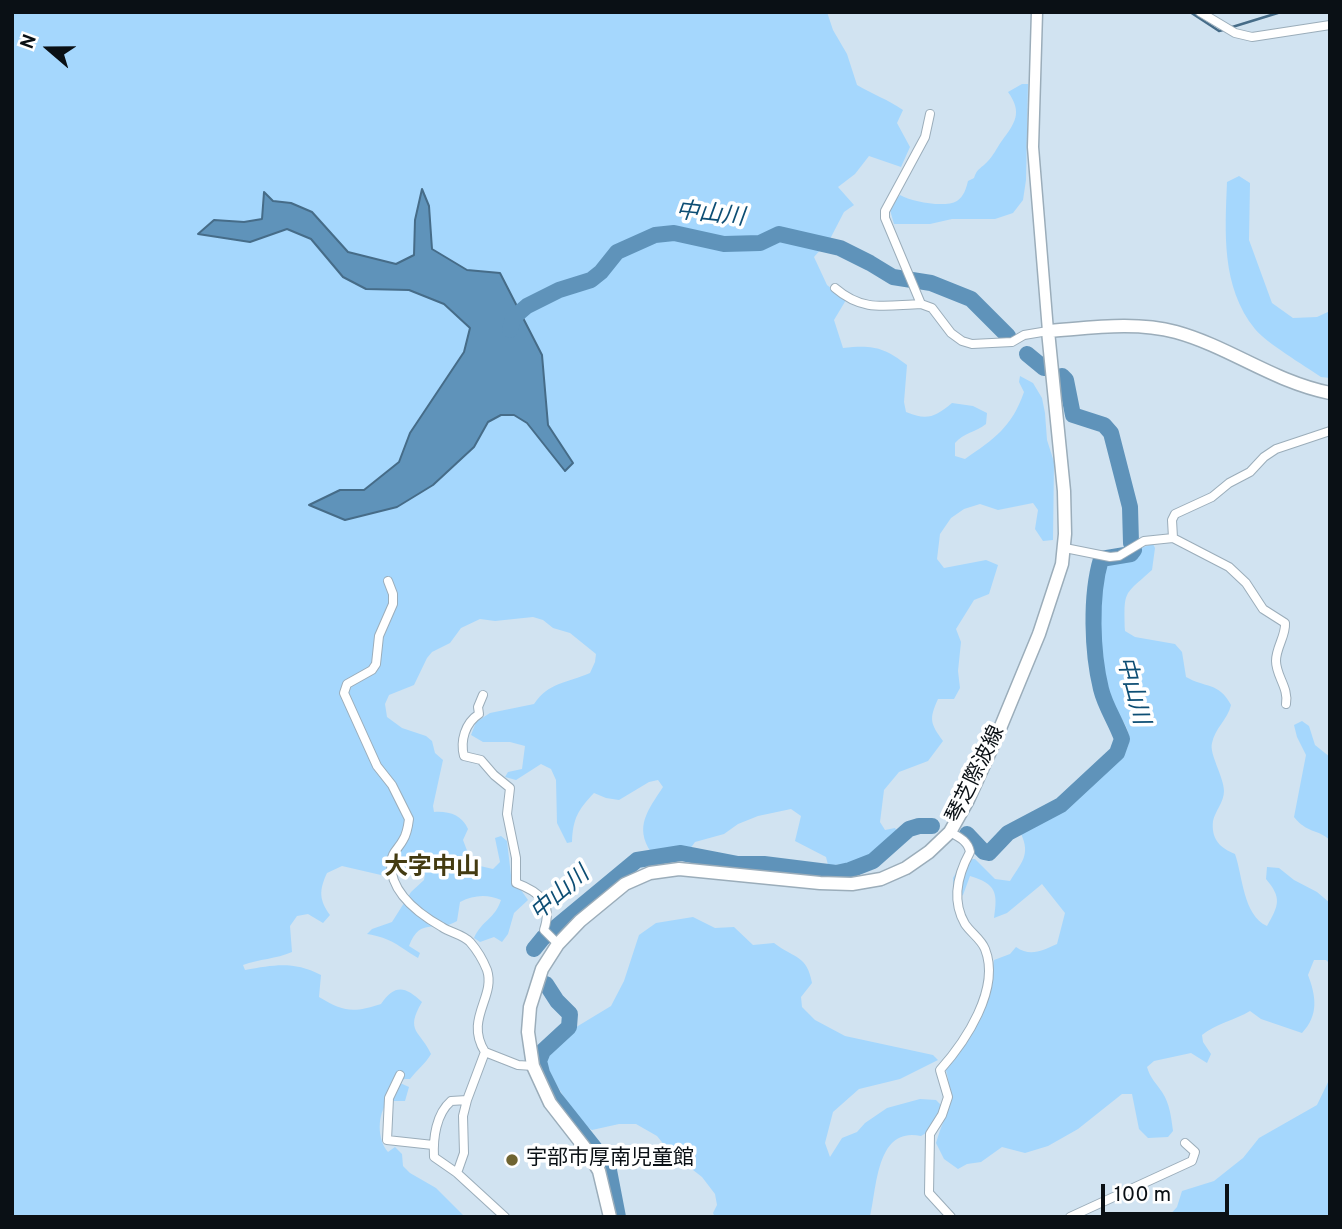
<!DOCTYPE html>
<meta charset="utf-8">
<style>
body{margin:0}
#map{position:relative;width:1342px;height:1229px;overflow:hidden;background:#d1e3f1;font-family:Overpass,sans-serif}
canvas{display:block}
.frame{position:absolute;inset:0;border:14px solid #0a1015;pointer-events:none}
.north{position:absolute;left:14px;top:14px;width:70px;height:70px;-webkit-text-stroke:5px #fff;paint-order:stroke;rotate:290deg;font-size:19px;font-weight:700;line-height:28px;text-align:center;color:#0a1015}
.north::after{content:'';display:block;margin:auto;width:24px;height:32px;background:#0a1015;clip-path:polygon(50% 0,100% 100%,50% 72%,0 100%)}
.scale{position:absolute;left:1101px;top:1184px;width:128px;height:32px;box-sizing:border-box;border:4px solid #0a1015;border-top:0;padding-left:9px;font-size:21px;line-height:24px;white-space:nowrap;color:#0a1015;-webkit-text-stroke:5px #fff;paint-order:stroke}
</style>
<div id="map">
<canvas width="1342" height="1229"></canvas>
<div class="frame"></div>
<div class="north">N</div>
<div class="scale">100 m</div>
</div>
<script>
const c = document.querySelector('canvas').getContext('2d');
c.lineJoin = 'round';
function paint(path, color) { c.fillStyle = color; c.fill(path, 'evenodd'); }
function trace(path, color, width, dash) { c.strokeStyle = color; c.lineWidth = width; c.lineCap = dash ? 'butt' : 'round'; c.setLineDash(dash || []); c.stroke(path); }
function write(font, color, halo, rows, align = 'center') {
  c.font = font + ' Overpass,"Noto Sans JP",sans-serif'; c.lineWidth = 7; c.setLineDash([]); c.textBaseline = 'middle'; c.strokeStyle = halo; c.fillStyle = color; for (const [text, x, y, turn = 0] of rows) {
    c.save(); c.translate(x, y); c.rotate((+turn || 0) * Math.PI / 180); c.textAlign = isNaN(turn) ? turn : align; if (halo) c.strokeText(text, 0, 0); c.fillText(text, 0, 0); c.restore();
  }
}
paint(new Path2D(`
 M12 12H827L833 30 847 54 857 85C872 94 889 100 903 110L897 123 910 147 901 167 869 156 855 174 838 187 854 205 844 212 830 239 814 257 827 285 846 300 834 320 843 348C873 345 883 347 907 365L904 402 906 412C927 421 935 417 952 403L973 406 987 413 986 424C976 432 963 433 955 443V456L965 459C994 439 1012 427 1024 392L1019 382 1020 376 1033 383 1042 398 1045 413 1047 440 1054 462 1053 540 1043 541 1035 529 1038 510 1033 503 998 510 980 504 964 509 951 518 940 534 937 559 944 568 986 560 998 565 989 594 974 600 956 629 961 642 958 671 960 688 954 699H938C929 719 930 723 943 741L928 761 899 772 884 790 880 822 885 830 895 828 898 832C874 855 862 865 828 865L826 857 795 841 801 816 791 809 758 816 738 824 724 834 695 842 690 849 674 848 651 852C634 827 648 810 663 787L658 780 649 782 619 800 606 798 594 793C578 810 573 818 572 842L567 843 557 823 556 780 551 769 541 764 516 780 505 777 508 772 522 769 525 746 510 742H483L471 735 476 722 490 713 534 704C549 682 567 683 590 673L595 662 596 654 570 633 553 628 543 620 533 617 495 621 480 619 461 628 450 643 432 652 427 658 414 685 389 695 385 704 387 717 402 728 426 736 432 741 435 753 443 760 433 806 434 812C449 811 462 815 468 829L463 840 471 861 480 866 493 869 500 862 495 838 501 836 507 841 512 884 521 890 528 900 514 913 508 934 502 942 494 937 480 942 474 938C482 920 495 919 501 900 487 894 474 895 460 902L457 921C436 934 421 915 409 946L420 953 418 958C398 946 392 938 367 934L372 929 392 922 411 892 424 880 425 874 417 869 405 874 381 875 342 866 327 873C319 890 319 900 330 915L323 923 308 914 297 916 290 926 292 952C276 959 259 959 243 965L245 970C275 965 293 961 321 975L319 997C344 1012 353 1013 381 1004 395 983 406 987 422 1002 404 1032 421 1031 431 1054 426 1063 417 1070 410 1079H404L400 1083 409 1087 405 1101H388C377 1115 377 1139 388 1152L395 1147 402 1154 403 1166 410 1173 436 1188 465 1217H12ZM263 193 273 201 291 203 312 212 348 252 396 264 414 255 415 220 429 206 432 249 467 270 542 355 548 425 542 441 527 423 514 415H501L488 422 474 447 433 485 397 507 310 506 340 490H364L399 462 410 433 464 352 470 328 444 304 409 289H366L343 277 311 239 287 229 250 242 214 220 244 222 262 219Z
 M1022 84H1028L1026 180 1023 200 1013 213 995 219H952L930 224H894L890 210 894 201 900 195C912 202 945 208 957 201 964 196 966 189 968 181L974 178C977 168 982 168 988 161 993 156 997 148 1001 142 1015 123 1023 113 1008 92Z
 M1239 176 1250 183 1249 240 1272 303 1293 318 1317 317 1330 311V378L1321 377C1305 366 1265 342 1255 329 1221 287 1225 232 1227 182Z
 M1153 544 1155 548 1152 570C1123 596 1124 590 1125 631L1135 637 1175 644 1182 652 1186 677C1205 688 1219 682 1231 705 1228 719 1215 728 1212 743 1209 754 1224 777 1224 791 1224 802 1215 811 1213 821 1211 839 1220 848 1235 854 1243 877 1243 915 1267 926 1279 905 1282 898 1266 879L1267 867 1279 868 1294 880 1317 892 1330 903V964L1326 960H1314L1308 975C1316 996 1319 1015 1302 1033L1261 1019 1250 1011C1235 1020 1215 1024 1202 1035L1203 1042 1211 1054 1207 1063 1191 1053 1154 1061 1147 1067C1150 1078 1156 1083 1162 1092 1170 1104 1171 1117 1173 1131L1168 1137 1148 1138 1139 1129 1132 1094H1122L1078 1129 1048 1146 1025 1153 1002 1147 981 1162 967 1164 958 1169 944 1159 936 1143C946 1110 955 1106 946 1070 969 1038 987 1000 994 960L1010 954 1016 947C1030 957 1042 951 1057 944L1065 913 1042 884 1007 913 994 918C998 892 996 884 970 876L963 895 954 900 953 878 964 859H975L995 879 1010 881C1021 863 1031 855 1021 834 1032 823 1044 820 1057 812 1078 799 1107 774 1123 755 1137 737 1124 723 1114 707 1111 701 1109 694 1107 687 1094 650 1100 606 1103 568L1114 563 1128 562 1143 547Z
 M1302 721 1309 726 1315 745 1330 757V840C1316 828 1308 834 1294 817L1306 755 1297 737 1294 725Z
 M693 917 715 928 734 927 753 945 774 943C795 959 807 955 812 983L801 997 802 1007 815 1020 845 1036 933 1055 938 1060 900 1079 859 1089 833 1112 825 1143 830 1157 842 1138 857 1132 865 1123 887 1108 920 1099 936 1100 942 1106 926 1133 921 1136C876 1126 877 1188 870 1217H715L713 1213 717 1205 715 1194 702 1177 670 1152 657 1136 636 1124H619L592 1130C580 1124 549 1077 547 1063 547 1059 548 1055 549 1052L573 1029 611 1006 624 981 639 935 656 923Z
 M1330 1078V1217H1168L1177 1207 1182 1191 1214 1181 1243 1158 1259 1138 1317 1105Z`), '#a5d7fd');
const water = new Path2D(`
 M422 189 429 206 432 249 467 270 500 273 542 355 548 425 573 463 565 471 527 423 514 415H501L488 422 474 447 433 485 397 507 345 520 309 505 340 490H364L399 462 410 433 464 352 470 328 444 304 409 290 366 289 343 277 311 239 287 229 250 242 198 234 214 220 244 222 262 219 264 192 273 201 291 203 312 212 348 252 396 264 414 255 415 220Z`);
paint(water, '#5f93ba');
trace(water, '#466c88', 2);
trace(new Path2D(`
 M1190 12 1219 31 1223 30
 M1229 28 1281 12`), '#466c88', 2.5);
trace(new Path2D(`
 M510 330 513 318 527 306 559 290 591 280 601 272 617 252 655 235 674 233 724 244 760 243 779 234 840 248 870 263 893 277 931 283 971 299 1008 336
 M1027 354 1044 368
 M967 834 984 852 989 853 1008 833 1061 805 1117 753 1122 739C1116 722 1105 706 1101 689 1092 652 1090 596 1101 559L1131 554 1134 550 1131 543 1130 507 1111 433 1104 425 1073 415 1066 380 1062 376
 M534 949 543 938 637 860 681 853 738 864H764L836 873 850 870 873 861 909 829 919 826H932
 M546 984 557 1001 570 1014 569 1027 543 1051 539 1061 542 1073 554 1097 608 1165 618 1217`), '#5f93ba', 16);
const minor = new Path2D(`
 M1200 12 1235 33 1252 37 1330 25
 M930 114 925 137 885 211V218L921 304 932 308 951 333 962 341 972 344 1012 342 1024 335 1048 331
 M835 288C864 313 887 305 921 304
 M1173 538 1172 520 1175 514 1212 497 1229 483 1250 472 1264 457 1276 449 1330 431
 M1065 548 1110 557 1119 556 1144 541 1173 538 1229 567 1246 583 1263 609 1285 623C1286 636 1276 647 1276 661 1276 676 1289 688 1286 704
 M388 581 393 594V604L379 636 376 664 372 670 347 684 344 693 377 766 392 785 409 819C408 827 407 834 403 840 399 848 391 853 391 863 390 893 419 914 442 927 451 933 462 934 470 942 477 950 483 960 487 970 496 997 464 1019 485 1052L518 1065 533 1066
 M483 695 478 707 479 714C465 723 460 741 464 756L481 760 494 775 510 788 507 814 516 858V883C540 892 553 903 544 930L558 944
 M950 832C959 837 968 841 970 852 958 874 951 900 965 924 971 933 981 939 985 949 1001 989 965 1042 940 1070L948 1097 942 1115 930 1134 929 1193 951 1217
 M400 1075 389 1098 387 1140 433 1145
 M467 1100 451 1101C436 1114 433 1138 434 1157L457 1173 505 1217
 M457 1173 464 1153 463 1116 467 1100 485 1052
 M1070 1217 1192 1161 1195 1152 1185 1143`);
const tertiary = new Path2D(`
 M1037 12 1033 147 1048 331`);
const secondary = new Path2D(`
 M610 1217 599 1171 585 1148 550 1103 533 1066 528 1032 530 1007 542 969 558 944 580 921 625 884 650 873 679 869 820 883 852 884 881 879 906 868 929 852 950 832 968 800 994 743 1039 634 1062 564 1065 534 1064 491 1048 331C1090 328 1135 321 1176 332 1230 347 1274 382 1330 393`);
trace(minor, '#9badba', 10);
trace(tertiary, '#9badba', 13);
trace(secondary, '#9badba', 15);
trace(minor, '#fff', 8);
trace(tertiary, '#fff', 10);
trace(secondary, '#fff', 12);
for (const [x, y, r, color] of [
 [512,1160,7,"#6f6431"]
]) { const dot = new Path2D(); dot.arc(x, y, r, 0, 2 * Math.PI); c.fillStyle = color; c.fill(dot); trace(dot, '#fff', 2.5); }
write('21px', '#0a1015', '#fff', [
 ["琴芝際波線",977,775,-64]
]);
write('21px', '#0a1015', '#fff', [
 ["宇部市厚南児童館",526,1160]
], 'left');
write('italic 23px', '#0d4e74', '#fff', [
 ["中山川",710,216,6],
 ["中山川",1131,691,75],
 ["中山川",561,895,-41]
]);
write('bold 24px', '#443b11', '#fff', [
 ["大字中山",432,869]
]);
</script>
